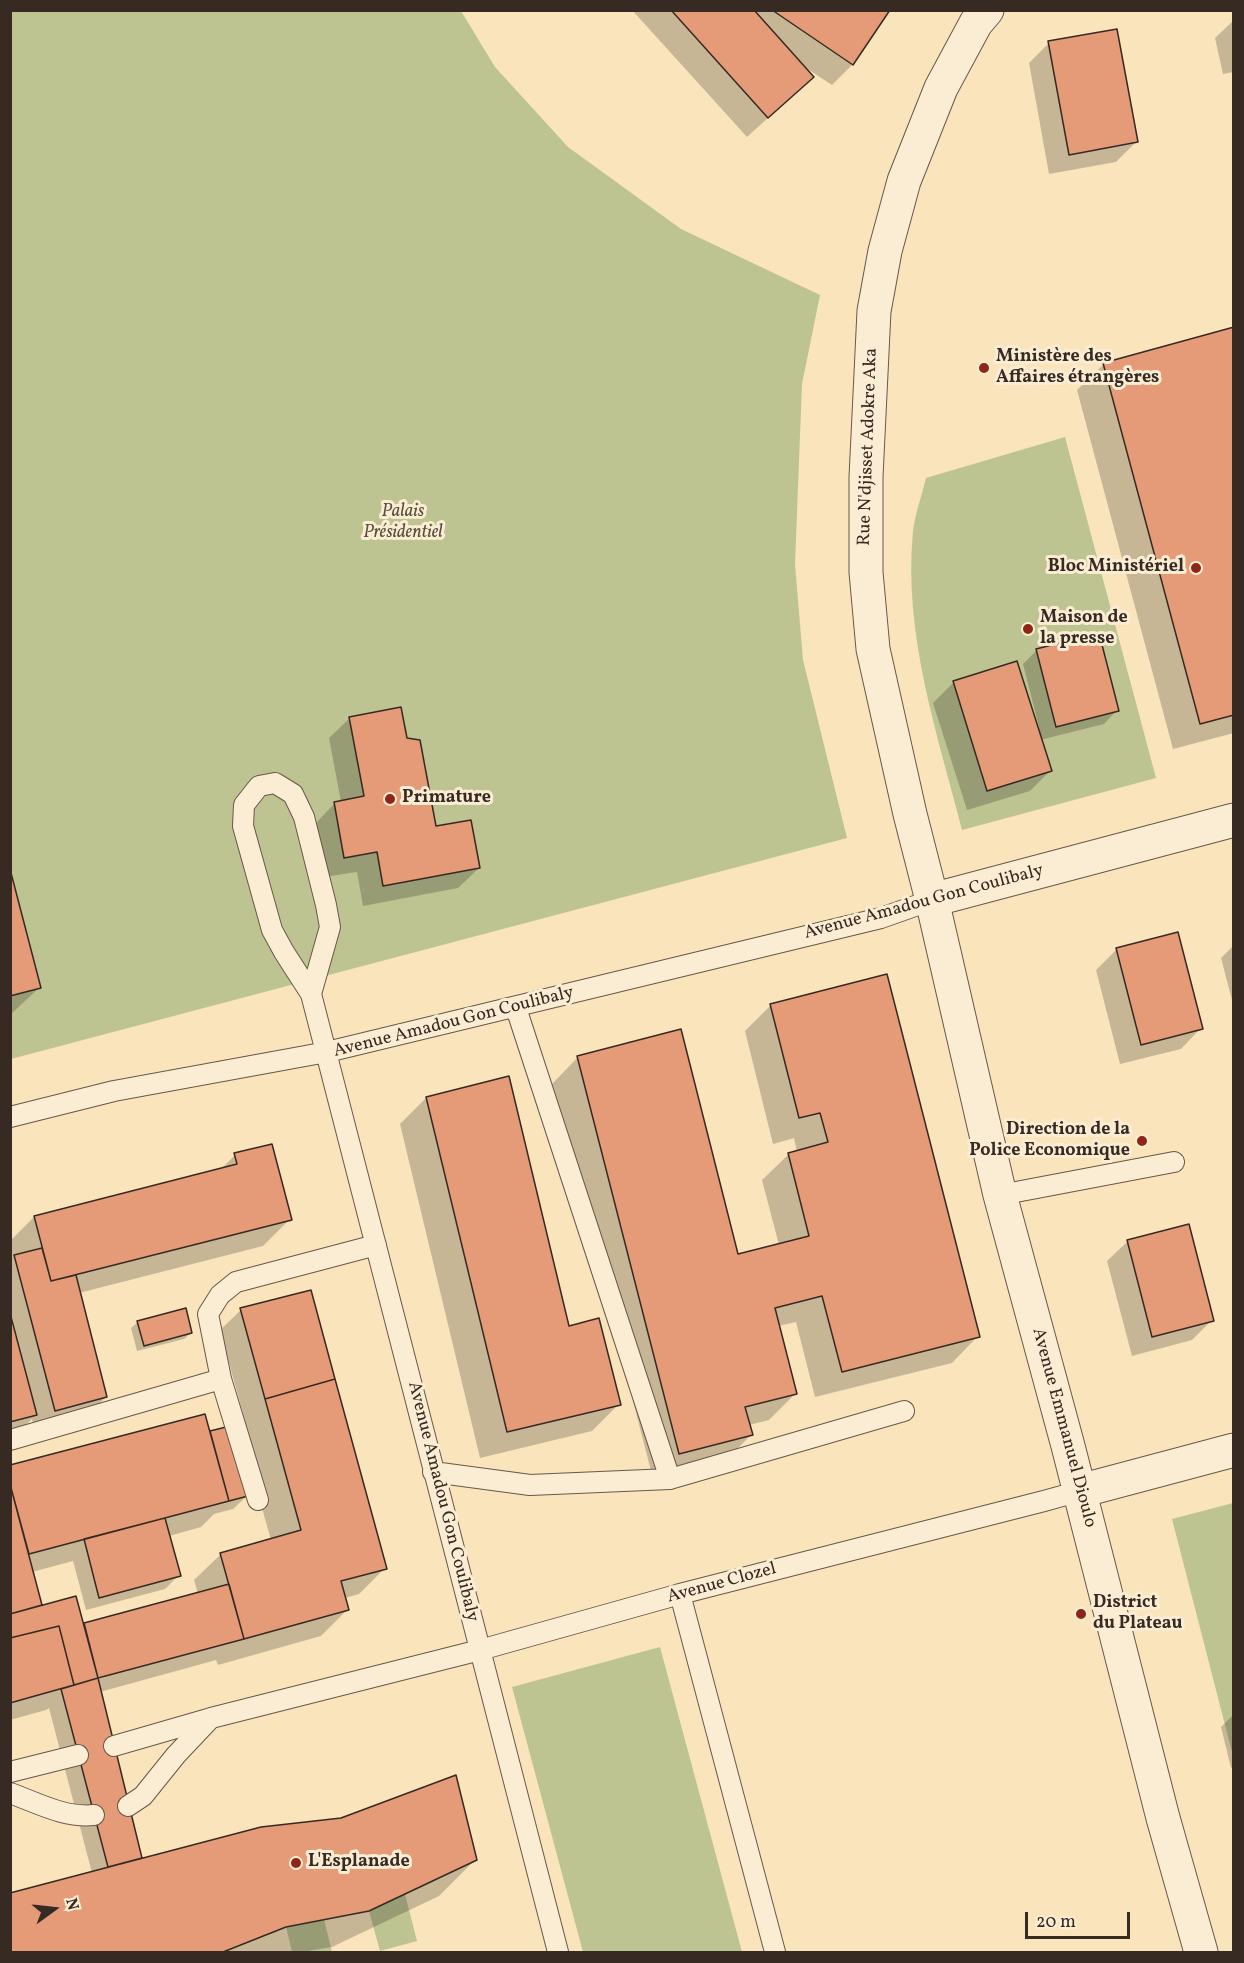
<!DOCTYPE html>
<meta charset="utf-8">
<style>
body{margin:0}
#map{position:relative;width:1244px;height:1963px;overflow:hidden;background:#f9e4bc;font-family:Vollkorn,serif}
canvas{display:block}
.frame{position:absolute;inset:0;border:12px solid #362a23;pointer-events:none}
.north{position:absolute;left:24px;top:1879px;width:60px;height:60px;-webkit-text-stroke:4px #fbedd3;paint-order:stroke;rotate:75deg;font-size:16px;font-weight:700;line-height:24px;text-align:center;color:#362a23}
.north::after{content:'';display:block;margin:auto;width:21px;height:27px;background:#362a23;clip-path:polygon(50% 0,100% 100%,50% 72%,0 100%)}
.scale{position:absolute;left:1025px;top:1912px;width:105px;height:27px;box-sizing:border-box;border:3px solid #362a23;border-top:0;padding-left:8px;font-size:18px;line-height:21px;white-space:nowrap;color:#362a23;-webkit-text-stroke:4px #fbedd3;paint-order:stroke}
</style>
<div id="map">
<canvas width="1244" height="1963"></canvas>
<div class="frame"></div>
<div class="north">N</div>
<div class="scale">20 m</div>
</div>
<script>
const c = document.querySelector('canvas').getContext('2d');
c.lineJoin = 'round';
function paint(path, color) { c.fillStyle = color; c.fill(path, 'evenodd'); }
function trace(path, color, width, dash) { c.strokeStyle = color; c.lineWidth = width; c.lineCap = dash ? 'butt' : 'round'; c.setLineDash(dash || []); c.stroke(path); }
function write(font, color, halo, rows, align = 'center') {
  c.font = font + ' Vollkorn,serif'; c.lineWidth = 6; c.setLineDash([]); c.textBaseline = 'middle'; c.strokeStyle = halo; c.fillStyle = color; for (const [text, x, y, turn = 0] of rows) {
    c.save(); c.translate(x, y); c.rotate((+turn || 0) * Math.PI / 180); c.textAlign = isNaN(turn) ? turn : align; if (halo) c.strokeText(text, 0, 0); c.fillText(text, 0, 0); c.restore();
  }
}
paint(new Path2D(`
 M11 11H461L495 67 568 147 681 229 820 295 802 384 795 564 803 660 847 838 11 1059Z
 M1065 437 1156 778 962 830C937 732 903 634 913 531 915 514 922 495 926 478Z
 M1233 1503H1234L1233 1756 1172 1519Z
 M660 1647 742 1952H583L512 1687Z
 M405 1894 417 1941 380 1951 369 1911Z
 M324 1919 332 1952H292L286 1927Z`), '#bdc491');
paint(new Path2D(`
 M632 10H888L852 65 832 85 803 66 791 97 747 137Z
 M1234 20V72L1223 74 1215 38Z
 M1049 43 1136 142 1116 162 1049 174 1029 63Z
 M1234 329V733L1173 749 1077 390 1104 364Z
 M1036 651 1117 710 1104 724 1040 740 1050 771 1030 791 967 810 933 703 954 682 1037 728 1039 727 1023 664Z
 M350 718 405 739 434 828 479 868 458 888 363 906 357 872 324 877 315 824 335 803 341 802 329 738Z
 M10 875 39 988 10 1015Z
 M1234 945V1008L1221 958Z
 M1117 949 1201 1028 1181 1049 1120 1064 1096 970Z
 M771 1005 978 1336 952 1363 815 1397 796 1322 778 1326 795 1394 769 1420 749 1425 751 1435 725 1461 653 1479 552 1084 578 1057 737 1255 779 1245 762 1180 789 1154 797 1152 794 1138 773 1144 745 1031Z
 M426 1098 568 1328 619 1404 592 1431 480 1458 400 1124Z
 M235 1155 290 1219 263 1246 79 1293 106 1397 85 1417 35 1430 32 1419 15 1435 10 1436V1261L12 1259 10 1241 34 1217 220 1170Z
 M1128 1241 1212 1320 1192 1340 1132 1356 1107 1261Z
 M241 1310 385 1568 359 1594 345 1598 348 1609 321 1636 218 1665 216 1660 100 1692 140 1858 137 1861 476 1859 439 1896 332 1947 302 1952H10V1894L92 1873 49 1708 46 1710 10 1720V1467L209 1433 229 1427 247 1496 233 1509 214 1514 201 1527 169 1536 179 1575 165 1589 86 1610 73 1561 32 1572 41 1607 83 1625 198 1594 194 1580 221 1554 271 1540 239 1427 245 1421 220 1330ZM104 1675 105 1677 68 1688 67 1685Z
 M138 1322 191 1333 184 1339 137 1351 131 1328Z
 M1234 1714V1767L1231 1768 1221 1727Z`), '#0003');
const building = new Path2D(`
 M671 10H754L814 77 768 118Z
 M772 10H890L853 65Z
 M1117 29 1138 142 1069 155 1048 41Z
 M1234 327V715L1200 724 1103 363Z
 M1099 633 1119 711 1056 727 1036 649Z
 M1017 661 1052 771 987 791 953 681Z
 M401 707 407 738 420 740 436 826 471 820 480 868 383 886 377 852 344 858 334 802 364 796 349 717Z
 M10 869 41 988 10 996Z
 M1178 932 1203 1029 1141 1045 1116 948Z
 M887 974 980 1337 842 1372 822 1296 775 1308 797 1394 745 1407 753 1435 679 1454 577 1056 681 1029 738 1254 809 1236 788 1153 828 1142 820 1113 799 1118 770 1004Z
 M509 1076 569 1326 599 1318 621 1405 507 1432 426 1097Z
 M272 1144 292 1220 51 1281 34 1216 237 1164 234 1153Z
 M1189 1224 1214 1321 1152 1337 1127 1240Z
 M42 1248 51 1281 76 1275 107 1397 55 1411 14 1255Z
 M311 1290 335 1379 265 1399 240 1308Z
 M186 1308 192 1333 144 1346 137 1321Z
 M10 1313 37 1415 10 1422Z
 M335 1379 387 1569 341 1581 349 1610 244 1639 220 1553 301 1530 265 1399Z
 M205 1414 229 1501 29 1554 10 1484V1465Z
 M230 1426 248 1496 229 1501 210 1431Z
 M10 1484 42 1605 10 1614Z
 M165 1518 181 1576 99 1598 84 1539Z
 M229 1584 244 1639 98 1678 84 1623Z
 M76 1596 98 1678 74 1685 59 1626 10 1638V1614Z
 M59 1626 74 1685 10 1703V1638Z
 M98 1678 142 1858 108 1867 61 1689Z
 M456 1775 477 1860 369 1911 286 1927 223 1952H10V1893L261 1827 341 1818Z`);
paint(building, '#e59a78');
trace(building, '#362a23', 1.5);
const lane = new Path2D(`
 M311 994 330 927 326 905 304 817 293 794 275 783 259 786 244 805 243 826 272 930 284 952 311 994 558 1952
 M516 1008 670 1479
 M10 1117 114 1091 327 1052 881 918 932 900
 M1000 1195 1174 1162
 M10 1440 221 1379
 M433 1472 530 1485 670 1479 904 1411
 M258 1500 221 1379 208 1314 220 1295 236 1282 376 1245
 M680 1594 775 1952
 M114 1746 211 1718 480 1650 680 1594 1044 1501 1080 1491
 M10 1772 78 1755
 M10 1793C38 1803 64 1818 94 1815
 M128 1806 143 1796 176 1755 211 1718`);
const street = new Path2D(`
 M987 10 976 23 941 88 904 181 885 251 874 311 866 477V572L873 649 910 814 932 900 1000 1195 1068 1446 1163 1818 1201 1952
 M932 900 1234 820
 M1080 1491 1234 1450`);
trace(lane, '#675849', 22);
trace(street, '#675849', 35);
trace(lane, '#fbedd3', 20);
trace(street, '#fbedd3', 33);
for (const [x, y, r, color] of [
 [984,368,6,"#8f2418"],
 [1196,568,6,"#8f2418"],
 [1028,629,6,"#8f2418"],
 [390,799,6,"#8f2418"],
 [1142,1141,6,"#8f2418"],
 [1081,1614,6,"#8f2418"],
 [296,1863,6,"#8f2418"]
]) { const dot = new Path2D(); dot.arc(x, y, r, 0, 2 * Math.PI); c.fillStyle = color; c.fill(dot); trace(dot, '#fbedd3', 2); }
write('bold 18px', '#362a23', '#fbedd3', [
 ["Ministère des",996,358],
 ["Affaires étrangères",996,379],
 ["Bloc Ministériel",1184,568,"right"],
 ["Maison de",1040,619],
 ["la presse",1040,640],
 ["Primature",402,799],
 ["Direction de la",1130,1131,"right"],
 ["Police Economique",1130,1152,"right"],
 ["District",1093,1604],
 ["du Plateau",1093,1625],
 ["L'Esplanade",308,1863]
], 'left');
write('18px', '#362a23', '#fbedd3', [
 ["Rue N'djisset Adokre Aka",869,447,-88],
 ["Avenue Amadou Gon Coulibaly",924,903,-15],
 ["Avenue Amadou Gon Coulibaly",454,1023,-14],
 ["Avenue Emmanuel Dioulo",1063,1428,75],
 ["Avenue Amadou Gon Coulibaly",442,1502,76],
 ["Avenue Clozel",722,1584,-15]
]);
write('italic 18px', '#58503e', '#fbedd3', [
 ["Palais",403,513],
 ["Présidentiel",403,534]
]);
</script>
